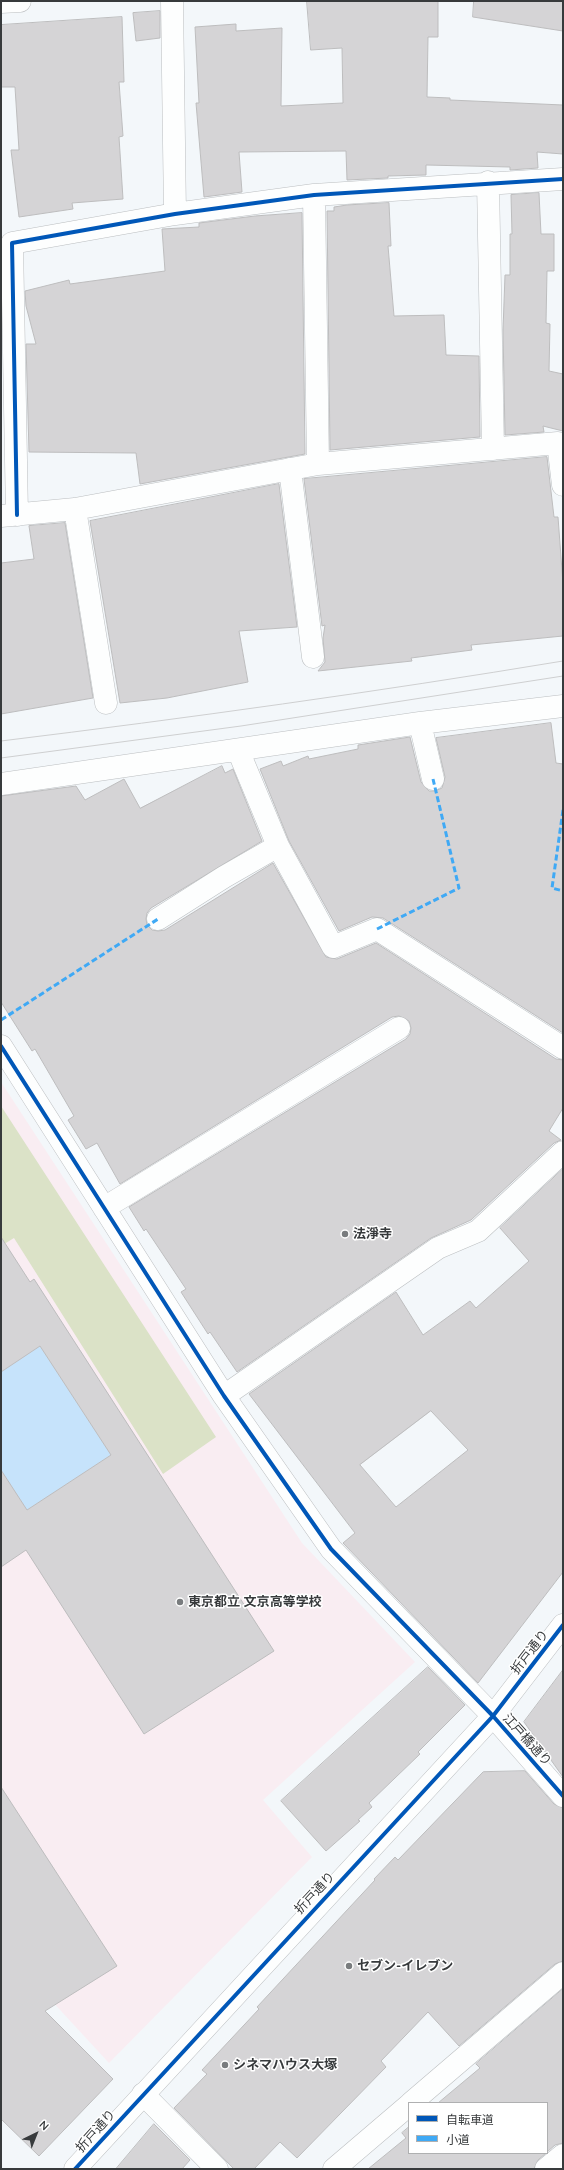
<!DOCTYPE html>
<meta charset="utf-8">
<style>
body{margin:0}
#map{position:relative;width:564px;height:2170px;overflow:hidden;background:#f3f7fa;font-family:Quicksand,"Noto Sans JP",sans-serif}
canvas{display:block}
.frame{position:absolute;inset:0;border:2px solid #373a3c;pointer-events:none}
.legend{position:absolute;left:408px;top:2102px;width:140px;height:52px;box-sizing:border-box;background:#fff;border:1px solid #afb0b1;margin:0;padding:5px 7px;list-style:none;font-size:12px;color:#373a3c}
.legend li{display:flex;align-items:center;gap:8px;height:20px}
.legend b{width:20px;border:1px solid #afb0b1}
.north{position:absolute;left:16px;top:2114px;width:40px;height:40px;-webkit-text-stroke:3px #fff;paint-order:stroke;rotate:43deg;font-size:11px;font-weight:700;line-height:16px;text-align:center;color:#373a3c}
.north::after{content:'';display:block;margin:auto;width:14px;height:18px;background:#373a3c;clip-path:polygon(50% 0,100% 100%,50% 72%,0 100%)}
</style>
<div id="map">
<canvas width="564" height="2170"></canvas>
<div class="frame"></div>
<ul class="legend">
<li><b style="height:5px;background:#0057b8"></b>自転車道</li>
<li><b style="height:5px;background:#3fa9f5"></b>小道</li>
</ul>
<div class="north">N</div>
</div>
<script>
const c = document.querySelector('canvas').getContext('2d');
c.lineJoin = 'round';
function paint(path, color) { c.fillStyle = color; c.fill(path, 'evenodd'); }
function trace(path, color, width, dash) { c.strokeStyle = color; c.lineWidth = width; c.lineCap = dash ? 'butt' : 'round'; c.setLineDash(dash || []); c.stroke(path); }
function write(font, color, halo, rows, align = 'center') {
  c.font = font + ' Quicksand,"Noto Sans JP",sans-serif'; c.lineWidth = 3; c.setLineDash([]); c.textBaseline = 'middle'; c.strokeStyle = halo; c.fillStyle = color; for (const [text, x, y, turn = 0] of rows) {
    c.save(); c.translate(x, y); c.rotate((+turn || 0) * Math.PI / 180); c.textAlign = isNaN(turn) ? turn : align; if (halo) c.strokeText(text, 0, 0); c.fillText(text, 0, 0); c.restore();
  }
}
paint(new Path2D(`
 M1 1082 302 1543 415 1662 263 1800 312 1857 109 2063 1 1946Z`), '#f9edf2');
paint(new Path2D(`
 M1 1106 216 1437 163 1474 14 1238 1 1246Z`), '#dbe2c7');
paint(new Path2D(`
 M40 1346 111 1455 27 1510 1 1470V1372Z`), '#c6e3fb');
const building = new Path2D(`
 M307 1H438V37H428L427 97 450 98V100L563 105V154L537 152 538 168 510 170V167L426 165V175L388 176V178L347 180 346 151 239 152 242 192 204 197 196 103H199L195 27 236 24V31L282 28 281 106 343 103 342 48 311 50Z
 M474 1H563V31L473 17Z
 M160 11V38L136 41 133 13Z
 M122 17 124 82H119L123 136 119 137 123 199 72 203 73 209 19 217 11 150H19L15 87H1V25Z
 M539 193 541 234H554V271H547L546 323 550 324 549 371 563 374V431L543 426 544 432 505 435 503 330 505 275H510V234H512L511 195Z
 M389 203 391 246H388L394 316 444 315 446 355 479 356 480 437 330 450 327 211H334V207L347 205Z
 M302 213 305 454 140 484 136 453 29 452 26 344H36L26 306 25 291 69 280 70 284 165 271 162 229 199 227V223L255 216Z
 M547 457 554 517H558L563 584V636L471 645 472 650 411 658 412 661 318 671 325 662 323 638 325 625 322 626 304 479Z
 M279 484 297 627 239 631 248 682 167 698 120 703 90 521Z
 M65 523 93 698 1 714V563L34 559 29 526Z
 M551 723 556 763 563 764V1033L383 918 372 917 339 931 289 841 260 769 281 761 283 766 308 756 309 759 358 749V745L410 737 421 782 429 791H435L442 788 445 777 436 738Z
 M222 766 225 773 233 769 262 841 151 908 147 913 146 919 147 925 152 930 158 931 165 930 273 863 326 957 337 959 376 943 556 1059 563 1060V1108L549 1131 561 1140 554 1143 471 1220 431 1238 237 1372 210 1332 208 1334 181 1292 186 1289 146 1229 144 1231 129 1207 406 1039 410 1034 411 1028 409 1021 399 1016 392 1017 120 1184 97 1143 86 1149 68 1120 74 1116 35 1049 32 1051 1 1002V796L76 786 85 800 124 779 140 808Z
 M563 1169V1572L478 1683 343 1543 355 1533 249 1394 396 1292 423 1335 470 1301 476 1308 529 1261 500 1228ZM431 1411 468 1450 396 1507 360 1465Z
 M1 1237 30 1282 34 1279 274 1651 144 1734 26 1550 1 1567V1470L27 1510 111 1455 40 1346 1 1372Z
 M428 1667 465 1705 418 1752 420 1754 369 1803 372 1807 358 1820 360 1821 326 1851 281 1801Z
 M563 1670V1777L524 1722Z
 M525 1771 554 1804 563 1808V1961L555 1964 459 2046 428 2012 381 2061 386 2067 297 2158 280 2142 254 2169H234L174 2108 207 2074 202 2070 259 2009 257 2007 375 1880 374 1879 395 1857 398 1860 483 1772Z
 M1 1787 117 1966 45 2011 113 2079 39 2156 1 2119Z
 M563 1989V2143L555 2145 547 2152V2103H438L480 2068 476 2064Z
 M154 2124 190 2160 182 2169H116Z
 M409 2127V2153H546L538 2160 534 2169H368L406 2138 402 2133Z`);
paint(building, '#d5d4d6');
trace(building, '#bdbdbe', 1);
const minor = new Path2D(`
 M172 1 175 214
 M1 2 20 1
 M488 182 493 449
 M314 195 318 464
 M290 469 313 657
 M75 509 106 703
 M17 515 12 243 175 214 314 195 563 179
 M1 516 75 509 318 464 558 443 563 485
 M420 723 433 779
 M238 750 278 846 333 947 377 929 563 1048
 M1 784 420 723 563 706
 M158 919 224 877 278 846
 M1 1046 224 1396 331 1549 493 1716 563 1796
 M104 1208 399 1028
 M224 1396 438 1248 478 1231 563 1152
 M143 2094 217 2169
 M411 2103 563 1973
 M75 2169 493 1716 563 1625
 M334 2169 409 2105
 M546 2169 563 2155`);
trace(minor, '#bbbec0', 23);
trace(minor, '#fdfefe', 22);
trace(new Path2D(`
 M1 741C189 718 376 692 563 661
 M1 758 241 726 563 676`), '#cecfd0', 1);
trace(new Path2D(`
 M563 810 552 888 563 891
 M377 929 459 888 433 779
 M1 1020 158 919`), '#3fa9f5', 3, [6, 3]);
trace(new Path2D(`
 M17 515 12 243 175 214 314 195 563 179
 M1 1046 224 1396 331 1549 493 1716 563 1796
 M75 2169 493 1716 563 1625`), '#0057b8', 4);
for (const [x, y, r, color] of [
 [345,1234,4,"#797c7e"],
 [180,1602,4,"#797c7e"],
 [349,1966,4,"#797c7e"],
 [225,2065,4,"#797c7e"]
]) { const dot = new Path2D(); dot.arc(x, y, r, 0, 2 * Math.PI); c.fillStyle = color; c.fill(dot); trace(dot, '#fff', 1.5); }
write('bold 13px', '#373a3c', '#fff', [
 ["法淨寺",353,1234],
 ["東京都立 文京高等学校",188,1602],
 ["セブン-イレブン",357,1966],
 ["シネマハウス大塚",233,2065]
], 'left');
write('13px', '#373a3c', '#fff', [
 ["折戸通り",530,1652,-52],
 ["江戸橋通り",527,1740,48],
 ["折戸通り",315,1893,-47],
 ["折戸通り",96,2131,-48]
]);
</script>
